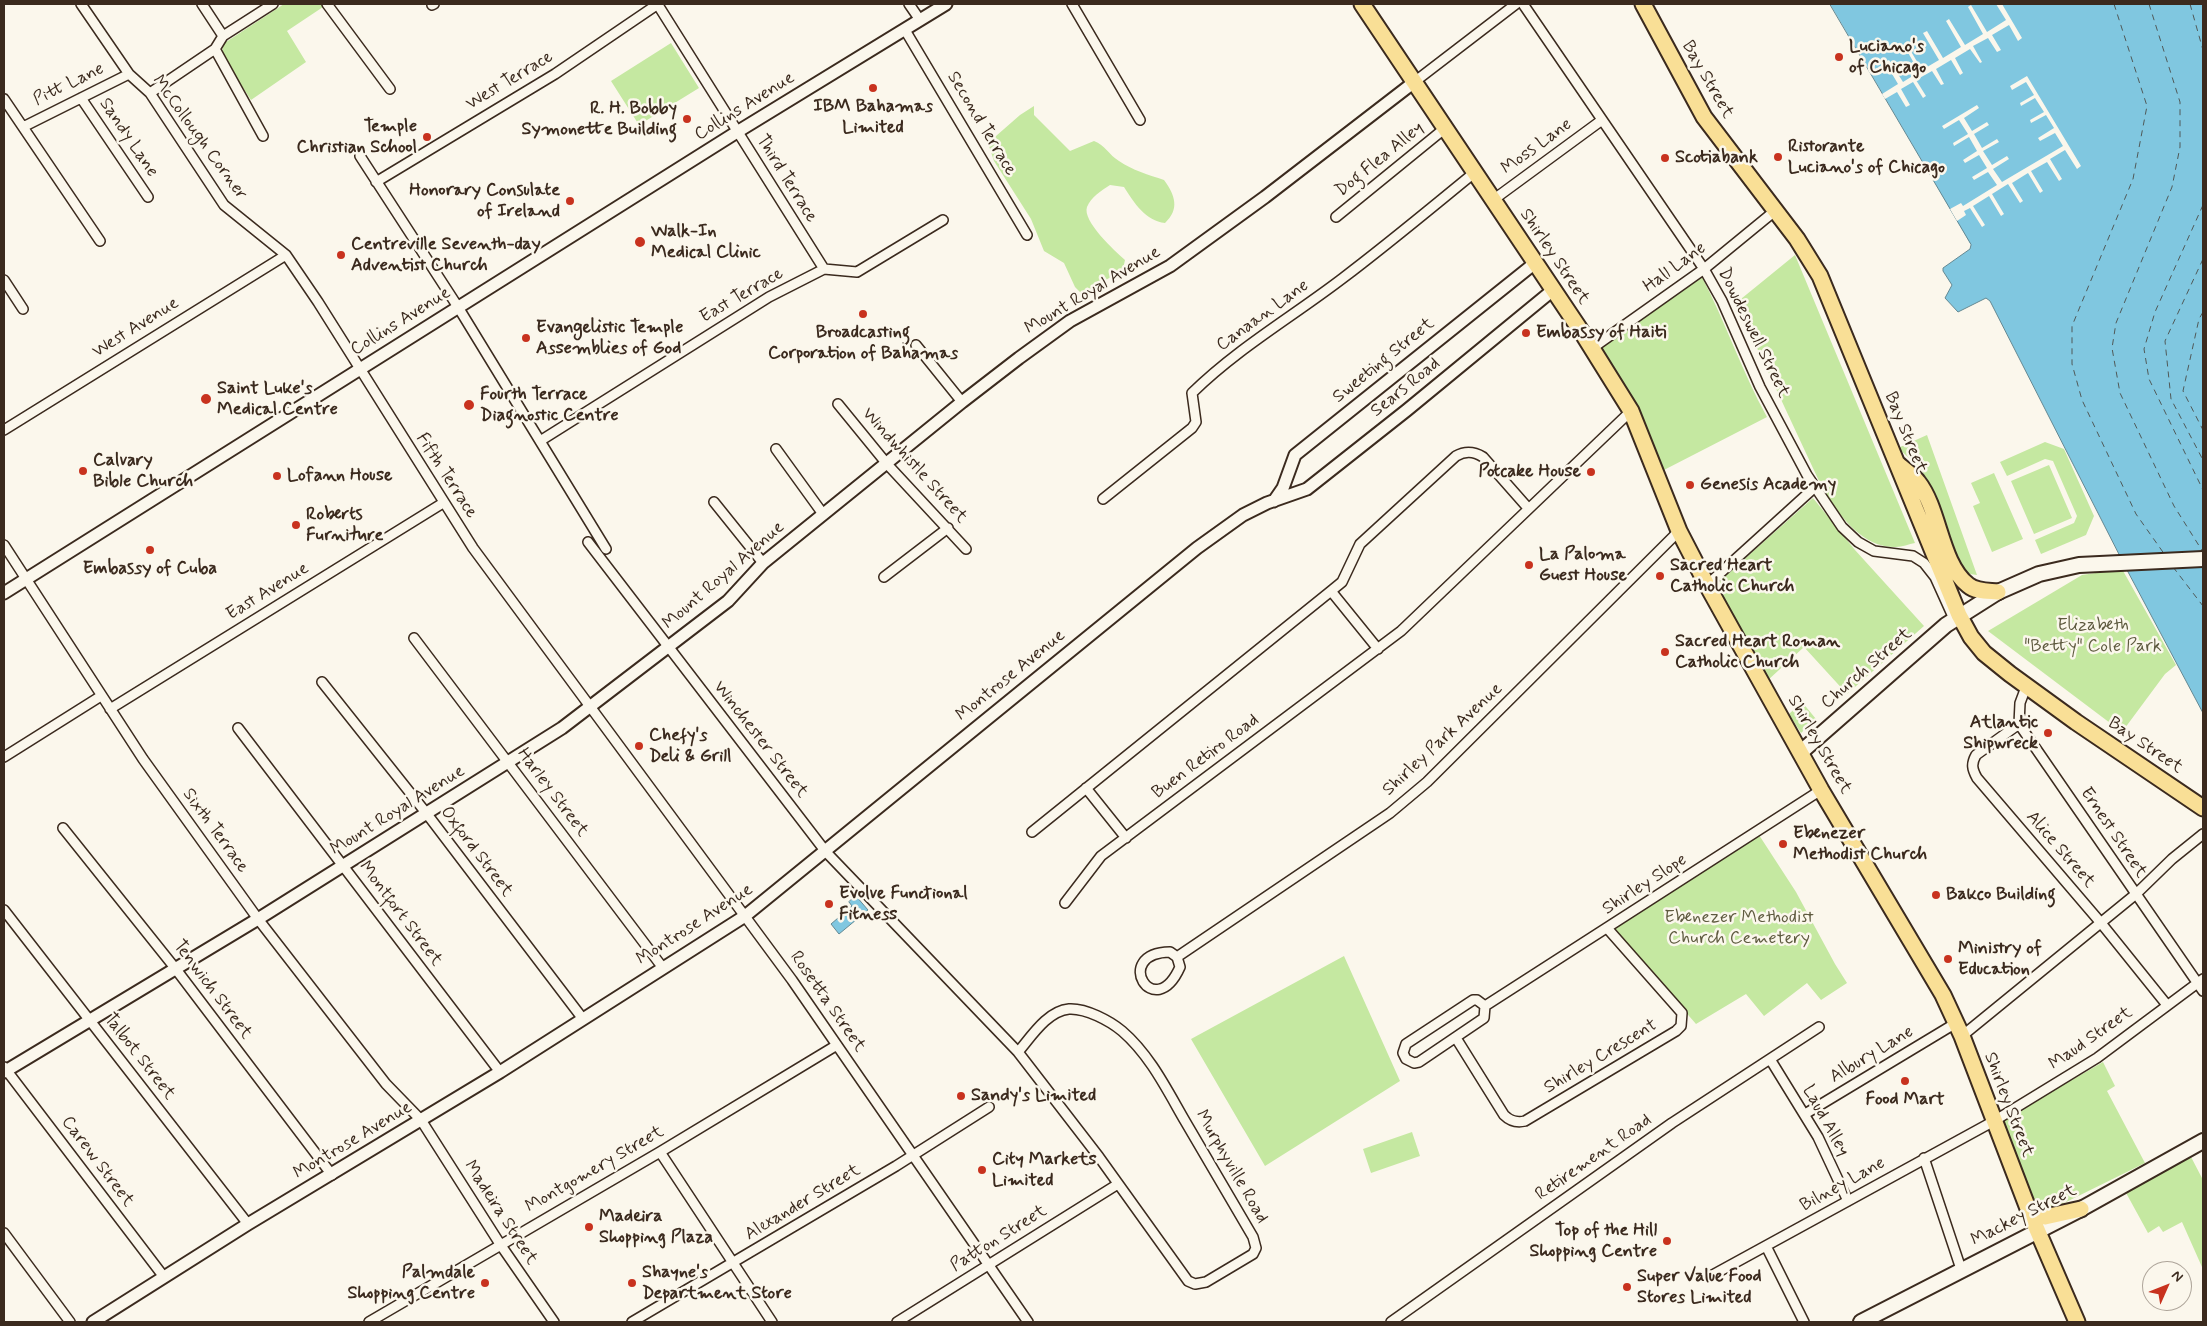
<!DOCTYPE html>
<style>
body{margin:0}
#map{position:relative;width:2207px;height:1326px;overflow:hidden;background:#fbf7ec;font-family:Mynerve,sans-serif}
canvas{display:block}
.frame{position:absolute;inset:0;border:5px solid #3b2a1e;pointer-events:none}
.north{position:absolute;left:2142px;top:1261px;width:50px;height:50px;box-sizing:border-box;background:#fbf7ec;border:1px solid #aea59a;border-radius:50%;rotate:46deg;font-size:14px;font-weight:700;line-height:20px;text-align:center;color:#3b2a1e}
.north::after{content:'';display:block;margin:auto;width:18px;height:22px;background:#c8321e;clip-path:polygon(50% 0,100% 100%,50% 72%,0 100%)}
</style>
<div id="map">
<canvas width="2207" height="1326"></canvas>
<div class="frame"></div>
<div class="north">N</div>
</div>
<script>
const c = document.querySelector('canvas').getContext('2d');
c.lineJoin = 'round';
function paint(path, color) { c.fillStyle = color; c.fill(path, 'evenodd'); }
function trace(path, color, width, dash) { c.strokeStyle = color; c.lineWidth = width; c.lineCap = dash ? 'butt' : 'round'; c.setLineDash(dash || []); c.stroke(path); }
function write(font, color, halo, rows, align = 'center') {
  c.font = font + ' Mynerve,sans-serif'; c.lineWidth = 5; c.setLineDash([]); c.textBaseline = 'middle'; c.strokeStyle = halo; c.fillStyle = color; for (const [text, x, y, turn = 0] of rows) {
    c.save(); c.translate(x, y); c.rotate((+turn || 0) * Math.PI / 180); c.textAlign = isNaN(turn) ? turn : align; if (halo) c.strokeText(text, 0, 0); c.fillText(text, 0, 0); c.restore();
  }
}
paint(new Path2D(`
 M284 4H321L323 7 287 31 306 62 251 100 222 56 223 44Z
 M671 43 699 88 639 125 611 81Z
 M1034 106V115L1070 151 1094 141C1105 145 1109 155 1119 161 1132 170 1149 175 1164 180 1175 195 1180 209 1165 223 1146 221 1134 203 1124 187L1110 185C1101 191 1091 197 1087 207 1082 221 1115 251 1125 260L1123 269 1089 291 1081 293 1075 287 1064 263 1044 251 1031 219 994 161 988 143 1020 115Z
 M1795 255 1915 543C1909 544 1902 547 1896 547 1864 548 1843 519 1826 496L1736 303Z
 M1702 277C1726 323 1742 372 1767 417L1662 471 1642 416 1599 350Z
 M1927 435 1977 575 1963 573 1922 470 1898 448Z
 M2045 442 2064 449 2094 516 2086 535 2041 554 2035 540 2074 523 2077 516 2053 461 2045 459 2007 476 2000 462Z
 M2049 465 2072 518 2034 534 2011 481Z
 M1994 473 2023 539 1992 552 1973 506 1980 503 1971 483Z
 M1813 498 1855 550 1924 626 1847 694 1804 647 1767 681 1713 587Z
 M2122 569 2176 665 2165 674 2122 732 1988 631 2082 575Z
 M1802 702 1816 719 1801 733 1789 714Z
 M1759 835 1796 892 1835 964 1847 983 1821 1000 1807 983 1764 1016 1746 994 1696 1024 1613 929Z
 M1344 956 1400 1081 1265 1166 1191 1039Z
 M2103 1062 2115 1086 2107 1091 2145 1163 2052 1209 2032 1204 1999 1122Z
 M1412 1132 1420 1156 1371 1173 1363 1149Z
 M2190 1155 2203 1180 2202 1267 2182 1222 2163 1232 2159 1226 2148 1233 2125 1191Z`), '#c5e8a1');
const water = new Path2D(`
 M1830 4H2203V713L2127 570 1990 301 1986 298 1958 312 1945 298 1952 285 1943 271V268L1970 249 1971 245Z
 M856 896 868 910 839 934 831 924 852 906 849 902Z`);
paint(water, '#80c7e0');
trace(water, '#648892', 1);
paint(new Path2D(`
 M1996 4H2002L2022 38 2018 41 2009 25 1992 35 2001 50 1997 52 1988 38 1973 46 1982 62 1980 63 1970 49 1955 58 1963 73 1960 75 1951 60 1936 69 1944 84 1941 85 1932 71 1916 80 1926 96 1923 98 1913 82 1901 89 1910 105 1906 107 1897 92 1885 99 1882 94 1898 84 1885 62 1889 60 1903 82 1919 72 1906 49 1909 48 1922 70 1939 60 1923 33 1927 31 1943 58 1961 47 1946 21 1949 19 1965 45 1983 34 1968 7 1971 5 1987 32 2006 20Z
 M2027 76 2081 166 2077 169 2065 150 2050 159 2062 179 2059 181 2047 162 2031 171 2043 191 2040 193 2028 173 2012 183 2023 201 2020 203 2008 184 1992 194 2004 214 2001 216 1989 196 1973 206 1985 225 1982 227 1970 208 1964 211 1966 215 1957 221 1950 209 1961 203 1963 206 1997 185 1988 172 1974 180 1972 177 1987 168 1979 155 1965 163 1963 160 1977 151 1969 137 1954 146 1953 143 1968 134 1959 120 1944 129 1942 126 1977 105 1979 108 1964 118 1972 131 1987 122 1989 125 1974 134 1982 148 1997 139 1999 142 1983 151 1992 165 2007 156 2009 159 1993 169 2002 182 2063 146 2055 133 2040 141 2038 138 2054 128 2046 115 2031 123 2030 120 2044 112 2035 98 2021 106 2020 103 2034 95 2026 82 2012 90 2010 86Z`), '#fbf7ec');
trace(new Path2D(`
 M2114 4 2147 106 2133 179 2072 326V364L2082 400 2136 514 2165 555
 M2149 4 2180 102V147L2172 187 2116 323 2112 348 2120 393 2174 506 2203 552
 M2190 4 2203 50
 M2203 205 2155 312 2144 349 2149 379 2203 490
 M2203 259 2165 341 2171 399 2203 460
 M2203 312 2199 319 2183 391 2203 430
 M2173 567 2203 606`), '#505958', 1, [6, 5]);
const minor = new Path2D(`
 M81 4 129 74 150 93 224 205 286 255 318 302 473 548 792 980 1028 1322
 M202 4 223 36
 M327 4 390 89
 M909 4 920 20
 M1072 4 1140 120
 M1523 4 1704 269 1722 301 1760 387 1807 475 1842 527 1858 542 1874 551 1913 556 1924 563 1935 577 1954 619
 M432 5 434 4
 M658 5 824 269
 M905 30 1027 235
 M215 49 263 136
 M1413 83 1516 4
 M150 93 215 49 223 36 273 4
 M81 98 148 197
 M4 99 100 241
 M23 127 129 74
 M360 156 458 307 606 549
 M376 182 555 74 658 4
 M1493 200 1602 120
 M1336 217 1444 129
 M4 280 23 309
 M916 345 962 402
 M1591 349 1704 269 1776 210
 M838 404 887 464 966 549
 M4 430 286 255
 M540 441 769 297 824 269 857 272 943 220
 M776 449 823 514
 M1103 499 1192 428 1196 422 1192 393C1238 348 1292 317 1343 278 1388 244 1431 208 1474 173
 M714 502 763 563
 M588 542 826 852 1018 1052C1031 1037 1047 1011 1069 1009 1086 1008 1110 1021 1122 1031 1150 1055 1167 1090 1185 1121 1208 1160 1230 1198 1253 1237L1256 1248 1253 1254 1206 1282 1195 1284 1188 1281 1099 1157 1018 1052
 M4 545 143 759 258 919 386 1084 421 1120 500 1244 554 1322
 M884 577 948 528
 M1707 585 1815 487
 M414 638 663 968
 M1378 649 1331 591 1342 582 1360 544 1456 456C1465 451 1473 451 1483 457L1528 508
 M322 682 427 814 583 1019
 M2026 687 2020 703 2019 724 2203 991
 M110 709 443 503
 M2019 724 1976 755C1971 764 1972 769 1977 778L2101 923 2167 1005
 M238 728 500 1072
 M4 757 101 696
 M1086 788 1126 838
 M63 828 175 968 332 1175
 M1032 832 1331 591
 M1065 903 1101 856 1401 631 1631 411
 M4 910 248 1224
 M1177 957 1180 967C1154 1025 1111 953 1170 952L1177 957 1390 813 1427 782 1679 531
 M1473 1000H1477L1485 1006 1484 1018 1419 1062 1414 1063 1406 1059 1403 1053 1406 1044Z
 M1485 1006 1821 790
 M1962 1036 2136 894 2172 859 2203 834
 M1456 1038 1504 1115C1510 1121 1516 1123 1525 1121L1676 1031 1681 1026 1682 1013 1607 928
 M1770 1059 1818 1137 1848 1201
 M4 1067 164 1277
 M1805 1114 1956 1023
 M660 1152 772 1322
 M1924 1158 1961 1269
 M4 1233 70 1322
 M1766 1246 1804 1322
 M1709 1277 1994 1121 2097 1058 2203 979
 M369 1322 660 1152 837 1045
 M632 1322 896 1166 989 1107
 M897 1322 1118 1184
 M1391 1322 1672 1123 1819 1027`);
const tertiary = new Path2D(`
 M1274 501 1283 488 1295 455 1535 263
 M4 593 737 132 946 4
 M4 1072 258 919 562 728 728 601 763 563 962 402 1019 358 1070 321 1170 266 1265 197 1413 83
 M93 1322 248 1224 500 1072 745 916 1197 548 1243 515 1267 503 1307 489 1407 410 1553 290`);
const secondary = new Path2D(`
 M1801 752 1946 625 1998 592 2039 574 2079 565 2203 559
 M1861 1322 2081 1209 2203 1141`);
const trunk = new Path2D(`
 M1362 4 1583 334 1631 411 1679 531 1707 585 1821 790 1943 995 1962 1036 2029 1211 2077 1322
 M1643 4 1704 117 1797 239 1820 276 1959 615 1971 637 1984 653 2010 674 2076 722 2203 808
 M1898 464C1904 470 1913 475 1918 482 1940 510 1940 563 1968 585 1976 592 1988 591 1998 592
 M2029 1211 2045 1217 2081 1209`);
trace(minor, '#3b2a1e', 12);
trace(tertiary, '#3b2a1e', 15);
trace(secondary, '#3b2a1e', 18);
trace(trunk, '#3b2a1e', 19);
trace(minor, '#fbf7ec', 9);
trace(tertiary, '#fbf7ec', 11);
trace(secondary, '#fbf7ec', 14);
trace(trunk, '#f9df96', 15);
for (const [x, y, r, color] of [
 [1839,57,5,"#c8321e"],
 [873,88,5,"#c8321e"],
 [687,119,5,"#c8321e"],
 [427,137,5,"#c8321e"],
 [1778,157,5,"#c8321e"],
 [1665,158,5,"#c8321e"],
 [570,201,5,"#c8321e"],
 [640,242,6,"#c8321e"],
 [341,255,5,"#c8321e"],
 [863,314,5,"#c8321e"],
 [1526,333,5,"#c8321e"],
 [526,338,5,"#c8321e"],
 [206,399,6,"#c8321e"],
 [469,405,6,"#c8321e"],
 [83,471,5,"#c8321e"],
 [1591,472,5,"#c8321e"],
 [277,476,5,"#c8321e"],
 [1690,485,5,"#c8321e"],
 [296,525,5,"#c8321e"],
 [150,550,5,"#c8321e"],
 [1529,565,5,"#c8321e"],
 [1660,576,5,"#c8321e"],
 [1665,652,5,"#c8321e"],
 [2048,733,5,"#c8321e"],
 [639,746,5,"#c8321e"],
 [1783,844,5,"#c8321e"],
 [1936,895,5,"#c8321e"],
 [829,904,5,"#c8321e"],
 [1948,959,5,"#c8321e"],
 [1905,1081,5,"#c8321e"],
 [961,1096,5,"#c8321e"],
 [982,1170,5,"#c8321e"],
 [589,1227,5,"#c8321e"],
 [1667,1241,5,"#c8321e"],
 [485,1283,5,"#c8321e"],
 [632,1283,5,"#c8321e"],
 [1627,1287,5,"#c8321e"]
]) { const dot = new Path2D(); dot.arc(x, y, r, 0, 2 * Math.PI); c.fillStyle = color; c.fill(dot); trace(dot, '#fbf7ec', 2); }
write('bold 18px', '#3b2a1e', '#fbf7ec', [
 ["Luciano's",1849,47],
 ["of Chicago",1849,68],
 ["IBM Bahamas",873,107,"center"],
 ["Limited",873,128,"center"],
 ["R. H. Bobby",677,109,"right"],
 ["Symonette Building",677,130,"right"],
 ["Temple",417,127,"right"],
 ["Christian School",417,148,"right"],
 ["Ristorante",1788,147],
 ["Luciano's of Chicago",1788,168],
 ["Scotiabank",1675,158],
 ["Honorary Consulate",560,191,"right"],
 ["of Ireland",560,212,"right"],
 ["Walk-In",651,232],
 ["Medical Clinic",651,253],
 ["Centreville Seventh-day",351,245],
 ["Adventist Church",351,266],
 ["Evangelistic Temple",536,328],
 ["Assemblies of God",536,349],
 ["Broadcasting",863,333,"center"],
 ["Corporation of Bahamas",863,354,"center"],
 ["Embassy of Haiti",1536,333],
 ["Saint Luke's",217,389],
 ["Medical Centre",217,410],
 ["Fourth Terrace",480,395],
 ["Diagnostic Centre",480,416],
 ["Calvary",93,461],
 ["Bible Church",93,482],
 ["Potcake House",1581,472,"right"],
 ["Lofann House",287,476],
 ["Genesis Academy",1700,485],
 ["Roberts",306,515],
 ["Furniture",306,536],
 ["La Paloma",1539,555],
 ["Guest House",1539,576],
 ["Sacred Heart",1670,566],
 ["Catholic Church",1670,587],
 ["Embassy of Cuba",150,569,"center"],
 ["Sacred Heart Roman",1675,642],
 ["Catholic Church",1675,663],
 ["Atlantic",2038,723,"right"],
 ["Shipwreck",2038,744,"right"],
 ["Chefy's",649,736],
 ["Deli & Grill",649,757],
 ["Ebenezer",1793,834],
 ["Methodist Church",1793,855],
 ["Evolve Functional",839,894],
 ["Fitness",839,915],
 ["Bakco Building",1946,895],
 ["Ministry of",1958,949],
 ["Education",1958,970],
 ["Sandy's Limited",971,1096],
 ["Food Mart",1905,1100,"center"],
 ["City Markets",992,1160],
 ["Limited",992,1181],
 ["Madeira",599,1217],
 ["Shopping Plaza",599,1238],
 ["Top of the Hill",1657,1231,"right"],
 ["Shopping Centre",1657,1252,"right"],
 ["Palmdale",475,1273,"right"],
 ["Shopping Centre",475,1294,"right"],
 ["Shayne's",642,1273],
 ["Department Store",642,1294],
 ["Super Value Food",1637,1277],
 ["Stores Limited",1637,1298]
], 'left');
write('18px', '#3b2a1e', '#fbf7ec', [
 ["Bay Street",1707,80,60],
 ["West Terrace",510,81,-31],
 ["Pitt Lane",69,85,-26],
 ["Collins Avenue",745,107,-32],
 ["Second Terrace",981,124,59],
 ["Sandy Lane",128,138,56],
 ["McCollough Corner",199,138,54],
 ["Moss Lane",1537,147,-36],
 ["Dog Flea Alley",1380,160,-39],
 ["Third Terrace",786,179,58],
 ["Shirley Street",1554,257,56],
 ["Hall Lane",1675,268,-36],
 ["Mount Royal Avenue",1093,291,-31],
 ["East Terrace",742,296,-30],
 ["Canaan Lane",1263,316,-36],
 ["Collins Avenue",401,322,-32],
 ["West Avenue",136,328,-32],
 ["Dowdeswell Street",1753,333,64],
 ["Sweeting Street",1384,361,-39],
 ["Sears Road",1406,388,-39],
 ["Bay Street",1905,433,68],
 ["Windwhistle Street",914,466,48],
 ["Fifth Terrace",446,476,57],
 ["Mount Royal Avenue",724,576,-41],
 ["East Avenue",268,592,-32],
 ["Church Street",1867,669,-41],
 ["Montrose Avenue",1011,676,-39],
 ["Winchester Street",760,740,52],
 ["Shirley Park Avenue",1443,740,-43],
 ["Shirley Street",1819,745,60],
 ["Bay Street",2145,746,34],
 ["Buen Retiro Road",1206,757,-37],
 ["Harley Street",552,793,53],
 ["Mount Royal Avenue",398,811,-32],
 ["Sixth Terrace",215,831,54],
 ["Ernest Street",2113,833,56],
 ["Alice Street",2060,850,49],
 ["Oxford Street",476,852,53],
 ["Shirley Slope",1645,885,-33],
 ["Montfort Street",400,914,53],
 ["Montrose Avenue",695,925,-33],
 ["Tenwich Street",212,990,53],
 ["Rosetta Street",827,1002,55],
 ["Maud Street",2091,1039,-35],
 ["Albury Lane",1872,1055,-31],
 ["Talbot Street",139,1057,52],
 ["Shirley Crescent",1601,1057,-31],
 ["Shirley Street",2008,1105,69],
 ["Laud Alley",1825,1121,61],
 ["Montrose Avenue",353,1141,-31],
 ["Retirement Road",1594,1158,-35],
 ["Carew Street",97,1162,53],
 ["Murphyville Road",1231,1167,60],
 ["Montgomery Street",595,1170,-30],
 ["Bilney Lane",1843,1185,-29],
 ["Alexander Street",803,1203,-31],
 ["Madeira Street",500,1213,57],
 ["Mackey Street",2024,1216,-27],
 ["Patton Street",999,1239,-32]
]);
write('18px', '#5e5a3f', '#fbf7ec', [
 ["Elizabeth",2093,626],
 ["\"Betty\" Cole Park",2093,647],
 ["Ebenezer Methodist",1739,918],
 ["Church Cemetery",1739,939]
]);
</script>
